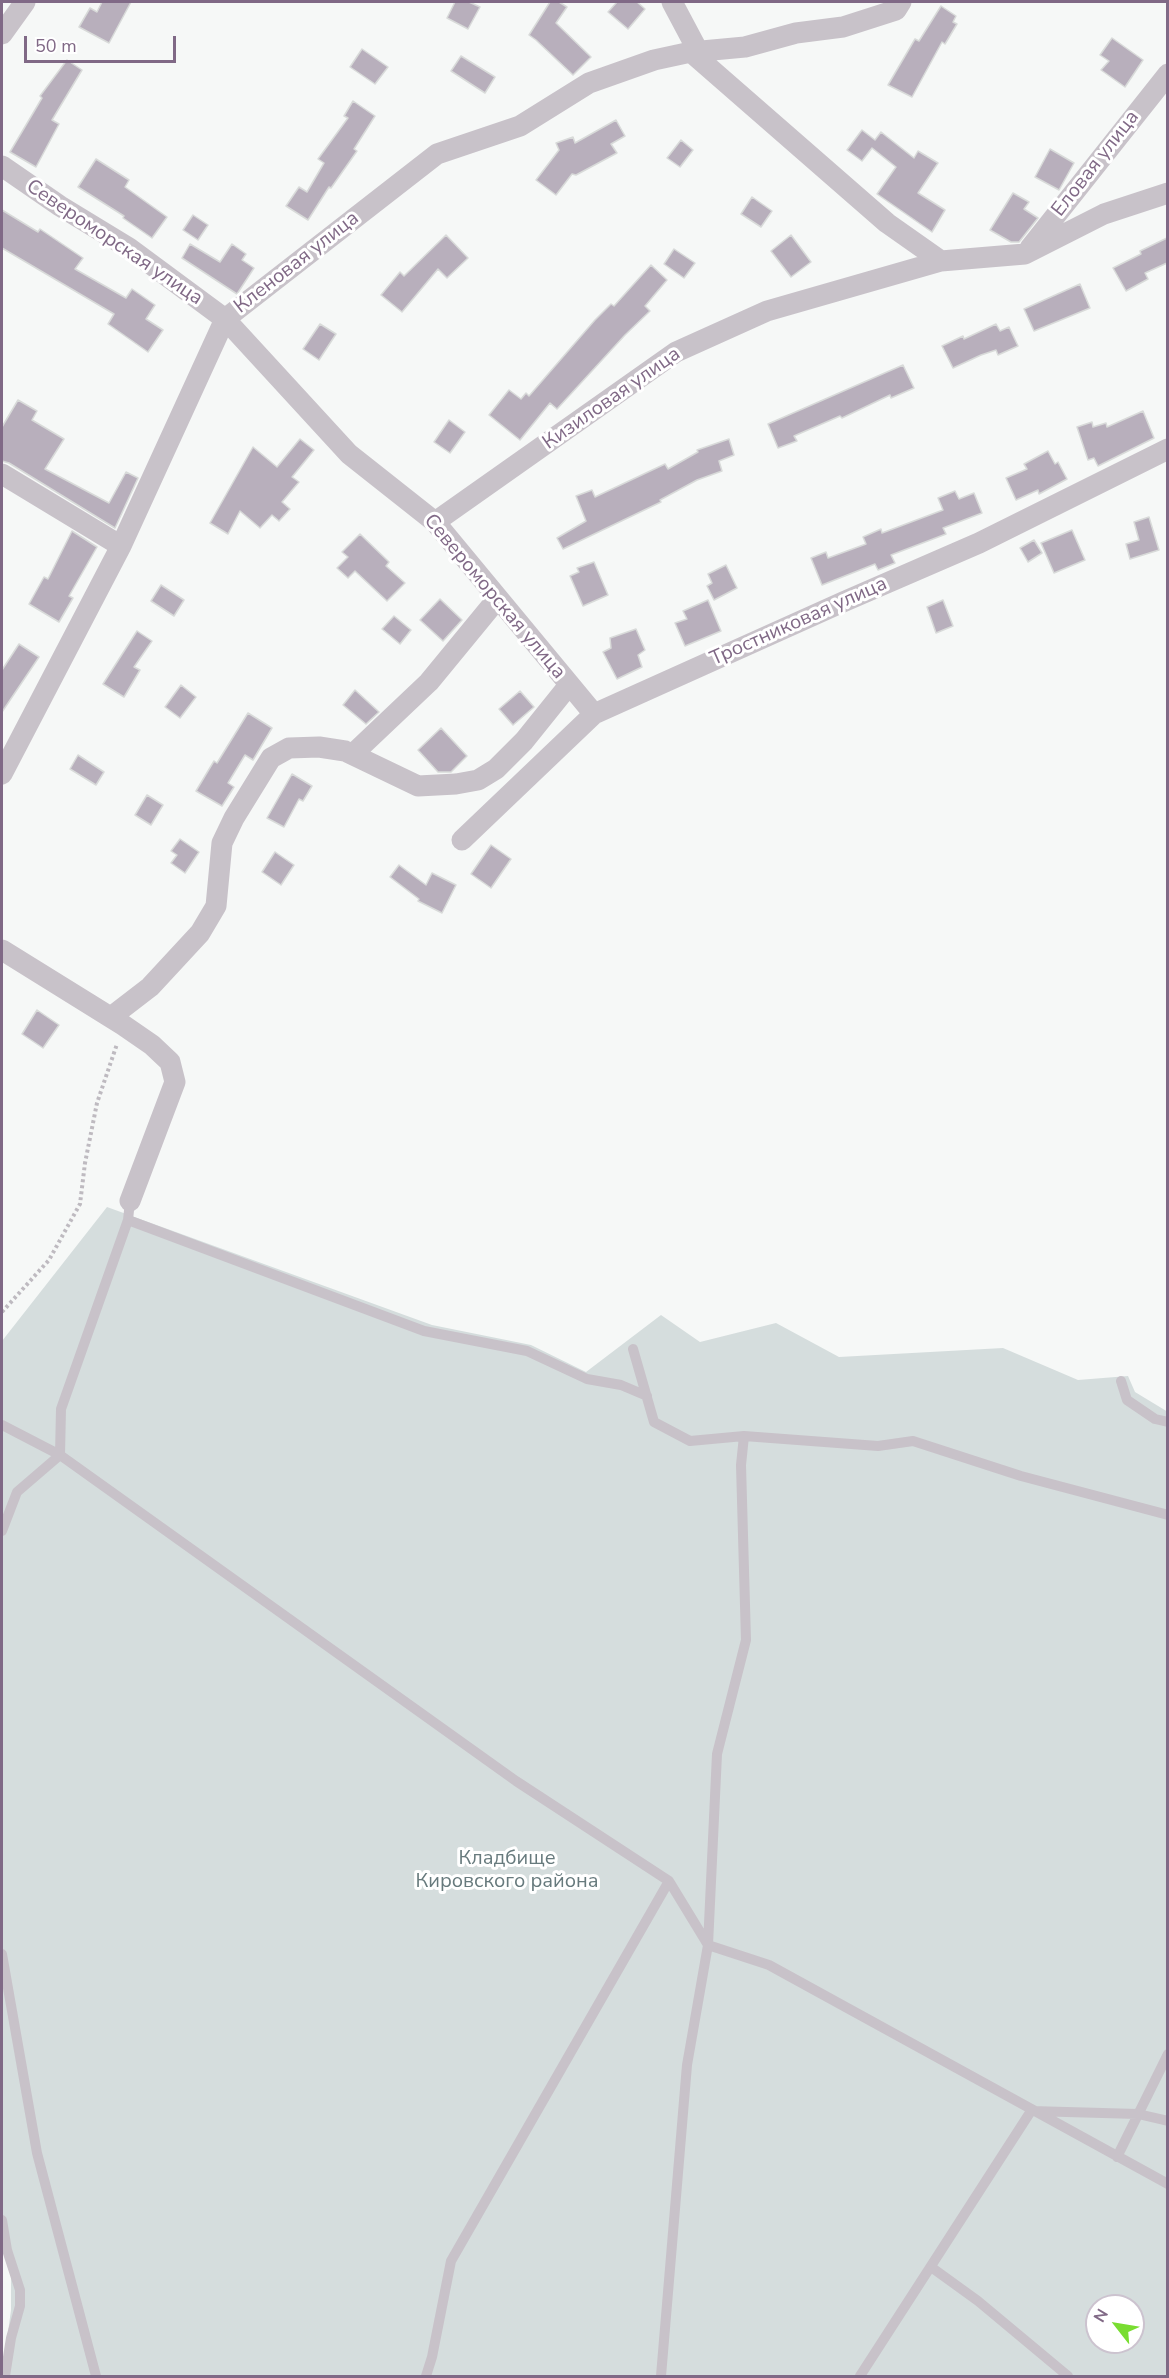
<!DOCTYPE html>
<meta charset="utf-8">
<style>
body{margin:0}
#map{position:relative;width:1169px;height:2378px;overflow:hidden;background:#f6f8f7;font-family:"Nunito Sans",sans-serif}
canvas{display:block}
.frame{position:absolute;inset:0;border:3px solid #806986;pointer-events:none}
.north{position:absolute;left:1085px;top:2294px;width:60px;height:60px;box-sizing:border-box;background:#fff;border:2px solid #ccc3cf;border-radius:50%;rotate:301deg;font-size:16px;font-weight:700;line-height:24px;text-align:center;color:#806986}
.north::after{content:'';display:block;margin:auto;width:21px;height:27px;background:#79dd31;clip-path:polygon(50% 0,100% 100%,50% 72%,0 100%)}
.scale{position:absolute;left:24px;top:36px;width:152px;height:27px;box-sizing:border-box;border:3px solid #806986;border-top:0;padding-left:8px;font-size:18px;line-height:21px;white-space:nowrap;color:#806986;-webkit-text-stroke:4px #fff;paint-order:stroke}
</style>
<div id="map">
<canvas width="1169" height="2378"></canvas>
<div class="frame"></div>
<div class="north">N</div>
<div class="scale">50 m</div>
</div>
<script>
const c = document.querySelector('canvas').getContext('2d');
c.lineJoin = 'round';
function paint(path, color) { c.fillStyle = color; c.fill(path, 'evenodd'); }
function trace(path, color, width, dash) { c.strokeStyle = color; c.lineWidth = width; c.lineCap = dash ? 'butt' : 'round'; c.setLineDash(dash || []); c.stroke(path); }
function write(font, color, halo, rows, align = 'center') {
  c.font = font + ' "Nunito Sans",sans-serif'; c.lineWidth = 6; c.setLineDash([]); c.textBaseline = 'middle'; c.strokeStyle = halo; c.fillStyle = color; for (const [text, x, y, turn = 0] of rows) {
    c.save(); c.translate(x, y); c.rotate((+turn || 0) * Math.PI / 180); c.textAlign = isNaN(turn) ? turn : align; if (halo) c.strokeText(text, 0, 0); c.fillText(text, 0, 0); c.restore();
  }
}
paint(new Path2D(`
 M107 1207 432 1325 531 1345 586 1372 661 1315 700 1342 776 1323 839 1357 1003 1348 1078 1380 1128 1376 1135 1392 1168 1412 1167 2376H2L11 2310V2276L2 2248V1341ZM1097 2306H1133V2342H1097Z`), '#d5dddd');
const building = new Path2D(`
 M102 2H131L109 43 79 27 90 8 97 12Z
 M455 2H469L480 7 468 29 447 18Z
 M550 2H559L567 7 556 23 591 57 573 75 536 40 529 35Z
 M617 2H637L645 9 628 29 608 12Z
 M941 6 956 16 953 22 957 24 945 44 942 42 912 97 888 85 915 39 919 41Z
 M1112 38 1143 60 1125 87 1101 70 1109 61 1100 55Z
 M362 49 388 67 375 84 350 67Z
 M461 56 495 77 485 93 451 71Z
 M67 60 82 70 52 120 59 124 36 167 10 152 42 98 40 96Z
 M353 101 375 116 354 149 357 151 331 188 329 187 308 220 286 206 299 187 307 192 324 163 318 159 348 118 344 116Z
 M616 120 625 136 611 144 617 153 576 175 572 174 556 195 536 180 559 150 556 143 573 137 575 143Z
 M862 130 875 140 881 132 914 158 918 151 938 163 918 193 945 210 932 232 877 194 896 167 872 148 862 161 847 150Z
 M681 140 693 150 680 167 667 158Z
 M1050 149 1074 163 1059 190 1035 177Z
 M96 159 129 180 125 187 167 217 152 238 123 218 124 216 78 187Z
 M1013 193 1029 202 1024 209 1038 218 1019 242H1011L990 230Z
 M752 197 772 211 761 227 741 214Z
 M2 210 38 232 40 229 83 258 75 269 126 298 132 289 155 305 146 319 163 330 148 352 108 324 114 314 2 248Z
 M193 215 208 225 198 240 183 230Z
 M446 235 468 258 447 278 438 269 402 312 381 295 400 272 404 276Z
 M791 235 811 262 791 277 771 251Z
 M1167 238V263L1145 273 1148 279 1126 291 1113 268 1141 254 1140 251Z
 M190 244 220 262 232 244 246 254 242 260 254 268 237 294 182 258Z
 M674 249 695 263 684 278 664 264Z
 M651 265 667 280 645 306 650 311 625 335 557 409 550 403 520 440 489 415 509 390 521 399 526 393 529 396 595 320 611 304 614 306Z
 M1080 284 1090 308 1034 331 1024 309Z
 M320 324 336 334 319 360 303 349Z
 M996 324 1000 331 1009 327 1018 346 998 355 996 350 981 355 953 368 942 346 963 336 964 339Z
 M903 365 914 388 891 398 890 395 842 418 840 416 794 436 797 441 778 448 768 424Z
 M18 400 37 411 32 420 64 439 45 469 109 503 126 472 138 478 115 528 9 463 2 461V427Z
 M1143 411 1154 438 1098 466 1094 458 1088 460 1077 427 1092 422 1093 427 1106 423 1107 427Z
 M449 420 465 432 450 453 434 442Z
 M300 439 314 450 292 477 299 482 282 502 290 509 279 521 272 515 260 528 240 511 228 534 210 523 253 447 277 467Z
 M729 439 734 455 719 461 722 471 697 480 660 500 661 502 563 549 557 538 586 521 576 496 592 490 595 497 665 464 668 469 698 452 697 450Z
 M1048 451 1055 464 1058 462 1067 479 1039 494 1038 490 1016 500 1006 478 1027 469 1024 464Z
 M955 491 959 499 974 493 982 513 943 528 946 534 891 555 895 563 878 570 875 564 822 585 811 558 826 552 828 558 866 544 863 537 881 529 882 533 943 510 938 498Z
 M1149 517 1159 550 1130 559 1126 544 1139 540 1134 522Z
 M1072 530 1085 560 1054 573 1041 543Z
 M72 531 97 547 69 596 73 598 59 622 29 604 44 577 48 579Z
 M360 534 389 562 386 566 405 583 387 601 355 571 348 578 337 568 348 557 342 552Z
 M1034 540 1042 553 1028 562 1020 548Z
 M594 562 608 595 583 606 570 576 579 572 577 568Z
 M726 565 737 588 714 600 707 586 712 583 708 574Z
 M161 585 184 600 174 616 151 601Z
 M440 599 462 620 443 641 420 620Z
 M708 600 721 631 685 646 675 623 687 619 683 611Z
 M943 600 953 626 936 633 927 607Z
 M394 616 411 630 400 644 382 629Z
 M636 629 645 650 638 655 642 667 617 679 603 652 611 648 610 638Z
 M137 631 152 641 134 667 140 670 124 697 103 684Z
 M19 644 39 657 2 712V670Z
 M181 685 196 697 180 718 165 707Z
 M355 690 379 712 366 724 343 705Z
 M520 691 534 707 513 725 499 709Z
 M248 713 272 728 253 760 245 755 228 783 234 787 222 806 196 791 214 761 217 763Z
 M441 728 467 756 451 772H438L418 750Z
 M78 755 104 772 96 785 70 769Z
 M292 774 312 786 303 801 299 799 284 827 267 818Z
 M147 795 163 805 151 825 135 815Z
 M180 839 199 852 185 873 171 863 177 855 171 851Z
 M491 845 511 859 491 888 471 874Z
 M275 852 294 865 281 885 262 872Z
 M399 865 426 885 432 873 456 885 442 913 418 901 419 899 390 877Z
 M37 1010 59 1025 43 1048 22 1034Z`);
paint(building, '#b8afbc');
trace(building, '#d8dad9', 1.5);
trace(new Path2D(`
 M2 1312 49 1260 80 1204 85 1163 97 1103 117 1044`), '#bebac0', 4, [3, 3]);
trace(new Path2D(`
 M128 1220 424 1331 527 1351 587 1379 621 1385 647 1396
 M633 1349 654 1422 690 1441 744 1436 741 1465 746 1640 717 1754 708 1945 687 2065 661 2376
 M1121 1381 1127 1400 1155 1419 1168 1422
 M2 1425 60 1455 516 1781 669 1881 708 1945 769 1965 1168 2184
 M744 1436 878 1446 913 1441 1021 1476 1168 1515
 M2 1531 17 1492 60 1455 61 1409 128 1220 130 1201
 M2 1954 37 2153 96 2376
 M1117 2157 1168 2054
 M2 2220 7 2250 20 2290V2306L11 2338 5 2376
 M931 2267 978 2301 1068 2376
 M426 2376 432 2357 451 2261 669 1881
 M860 2376 1031 2111 1138 2114 1168 2121`), '#c8c2c9', 10);
trace(new Path2D(`
 M672 2 698 51
 M2 34 25 2
 M691 52 887 223 941 261 1025 254 1104 214 1168 193
 M2 166 60 206 129 248 225 319 349 454 435 522 594 714
 M1030 248 1168 74
 M2 474 121 546
 M435 522 676 352 767 311 941 261
 M353 754 429 682 498 598
 M2 774 121 546 225 319 437 154 520 126 589 83 654 60 691 52 745 47 796 33 843 27 896 10 901 2
 M462 840 594 714 843 602 979 543 1168 449
 M2 950 123 1025 152 1045 170 1062 175 1082 130 1201
 M111 1017 150 987 200 933 216 906 222 843 234 818 271 758 289 748 319 747 345 751 418 786 456 784 478 780 496 769 524 741 569 685`), '#c8c2c9', 21);
write('20px', '#806986', '#fff', [
 ["Еловая улица",1096,164,-52],
 ["Североморская улица",114,243,34],
 ["Кленовая улица",297,263,-38],
 ["Кизиловая улица",612,399,-35],
 ["Североморская улица",494,597,50],
 ["Тростниковая улица",799,622,-24]
]);
write('20px', '#677a7d', '#fff', [
 ["Кладбище",507,1859],
 ["Кировского района",507,1882]
]);
</script>
